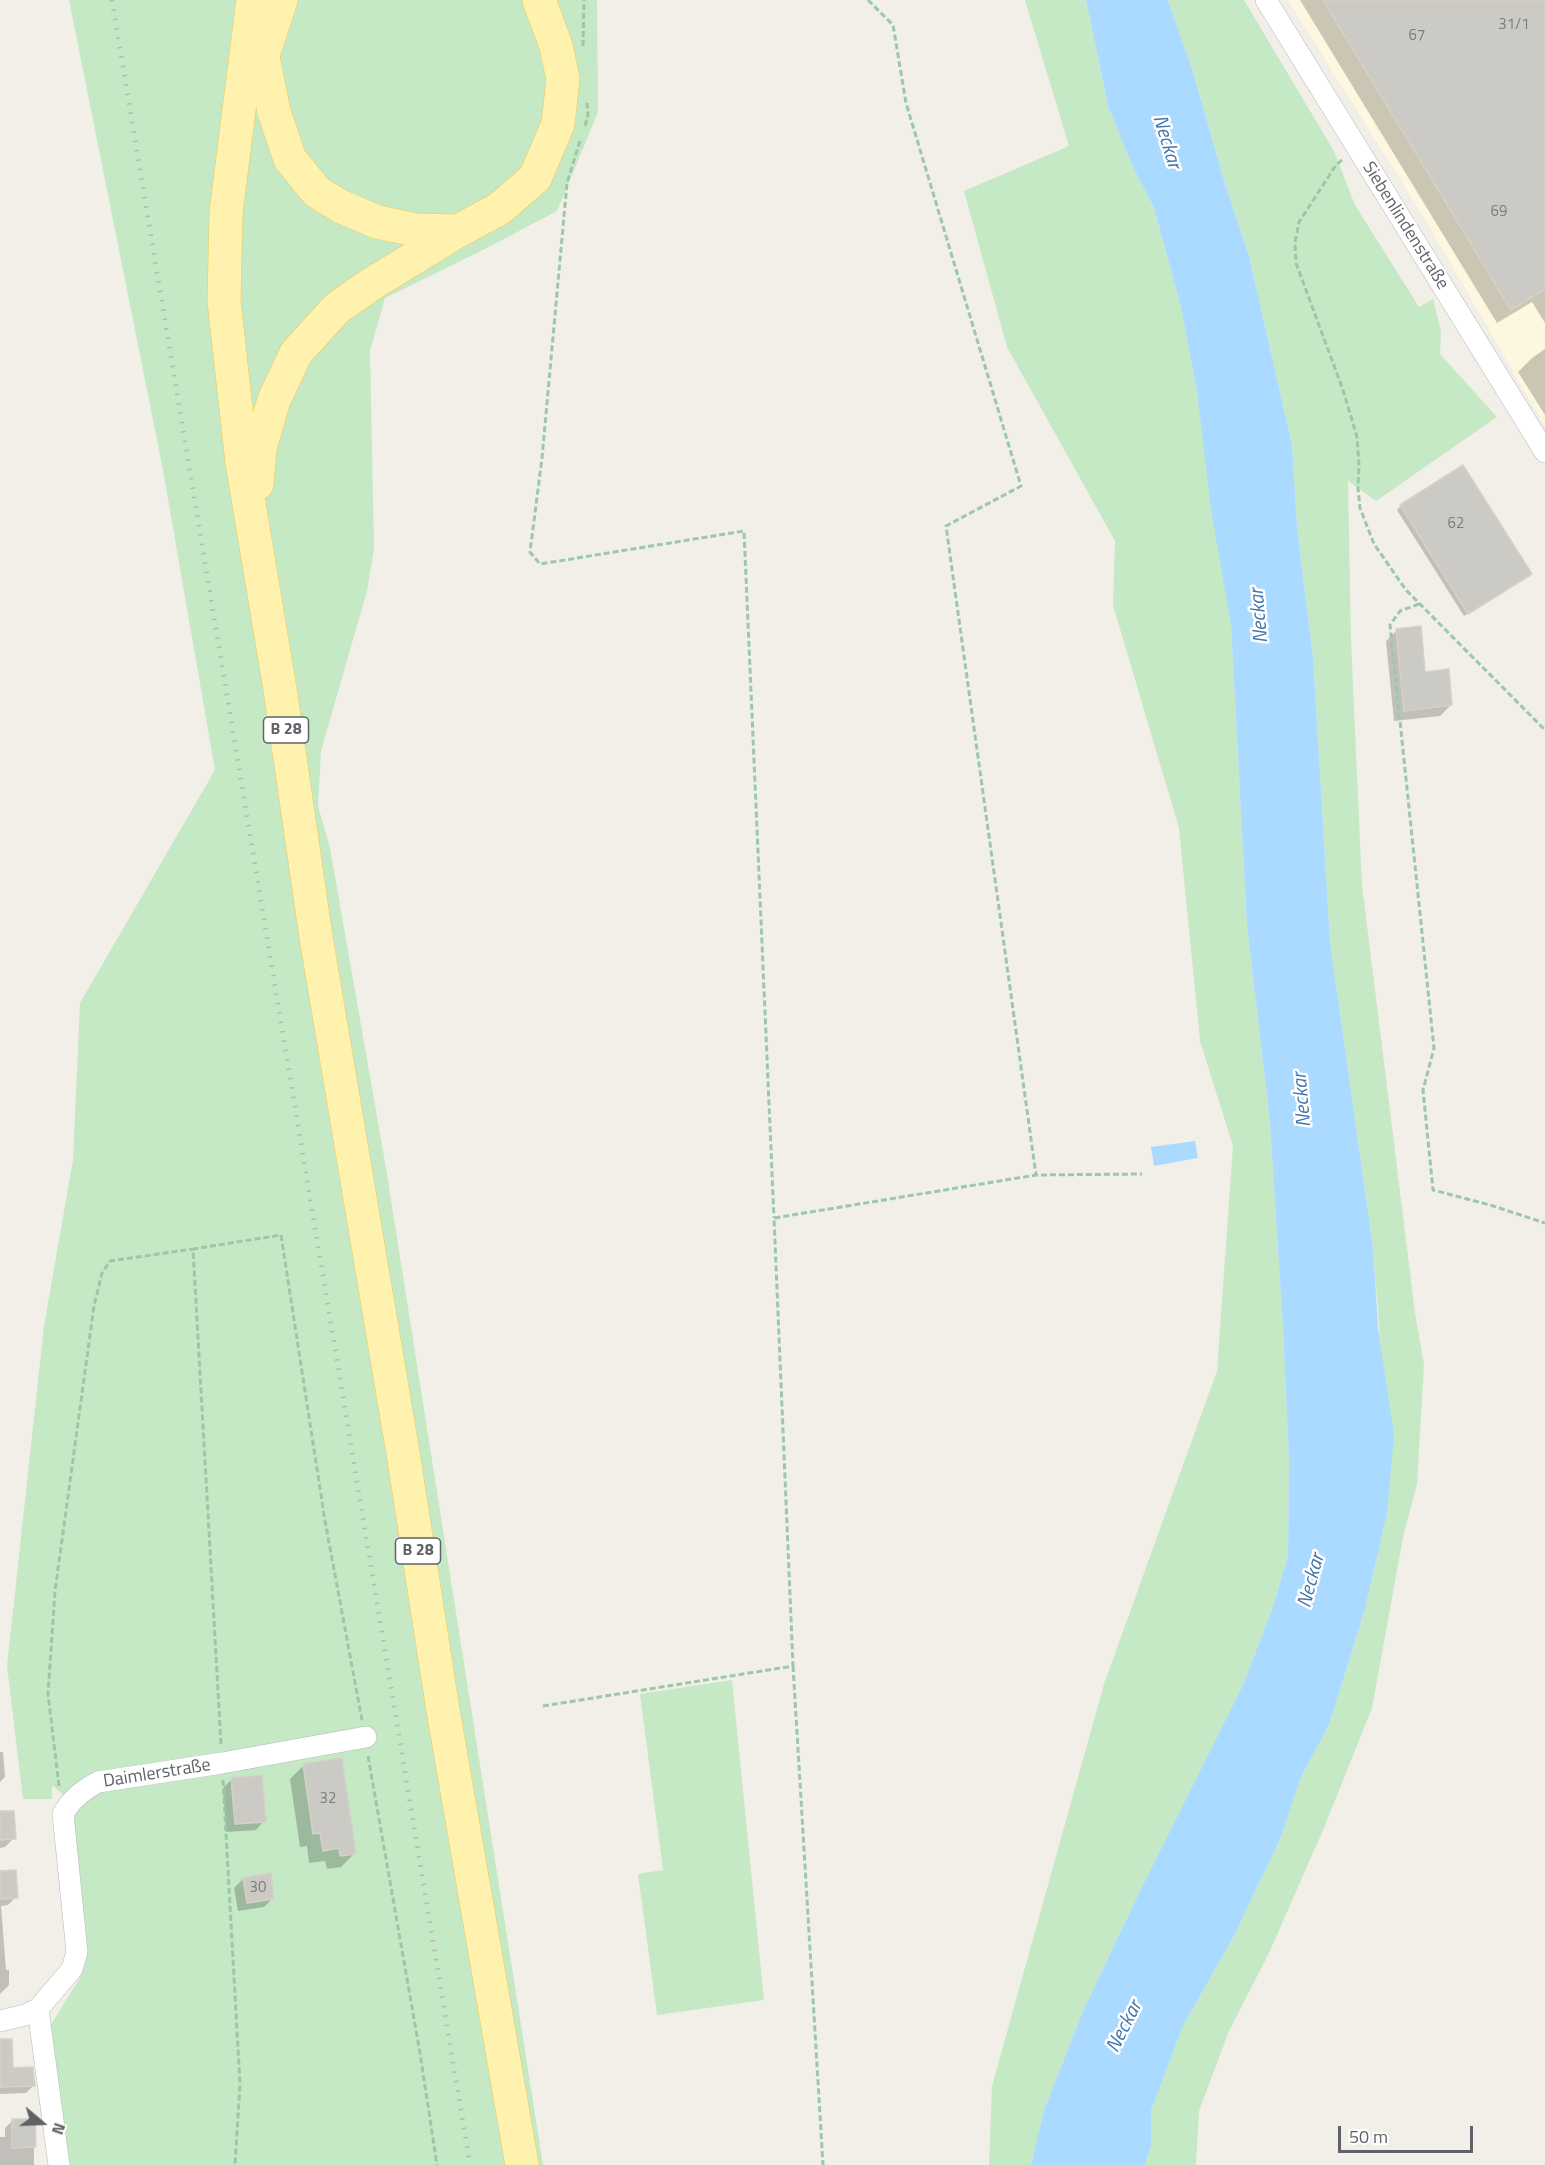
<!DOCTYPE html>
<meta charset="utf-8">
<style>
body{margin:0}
#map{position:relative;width:1545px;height:2165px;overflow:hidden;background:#f1efe8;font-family:"Titillium Web",sans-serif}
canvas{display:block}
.north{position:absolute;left:12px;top:2093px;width:60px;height:60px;-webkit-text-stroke:4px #fff;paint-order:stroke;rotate:109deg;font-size:16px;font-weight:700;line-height:24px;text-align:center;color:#5f6368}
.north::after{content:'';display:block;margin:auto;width:21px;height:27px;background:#5f6368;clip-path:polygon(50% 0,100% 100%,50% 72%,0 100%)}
.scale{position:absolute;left:1338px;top:2126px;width:135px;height:27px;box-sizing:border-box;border:3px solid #5f6368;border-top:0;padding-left:8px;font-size:18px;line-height:21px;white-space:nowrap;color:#5f6368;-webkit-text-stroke:4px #fff;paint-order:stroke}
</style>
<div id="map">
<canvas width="1545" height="2165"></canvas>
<div class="north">N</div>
<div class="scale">50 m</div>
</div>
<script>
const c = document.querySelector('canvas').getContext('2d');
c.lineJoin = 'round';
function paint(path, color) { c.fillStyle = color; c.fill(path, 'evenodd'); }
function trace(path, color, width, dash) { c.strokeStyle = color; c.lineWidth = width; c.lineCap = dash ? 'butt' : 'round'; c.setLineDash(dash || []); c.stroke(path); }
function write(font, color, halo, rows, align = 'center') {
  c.font = font + ' "Titillium Web",sans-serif'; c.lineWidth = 5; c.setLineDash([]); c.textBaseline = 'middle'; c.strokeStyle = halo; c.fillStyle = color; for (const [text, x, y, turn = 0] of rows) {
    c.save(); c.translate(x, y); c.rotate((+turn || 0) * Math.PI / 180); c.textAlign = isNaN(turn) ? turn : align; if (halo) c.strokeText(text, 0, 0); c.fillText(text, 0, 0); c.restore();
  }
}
paint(new Path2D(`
 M1288 0H1545V426L1422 214Z`), '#fef7e0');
paint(new Path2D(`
 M69 0H597L598 112 557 211 481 251 385 298 370 351 374 549 367 591 321 751 318 806 330 848 386 1168 543 2165H65L49 2028 81 1976 86 1957 70 1831 78 1808 52 1785V1799H23L7 1666 44 1326 73 1160 80 1003 215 770 163 470Z
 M1025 0H1086L1108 106 1132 165 1154 208 1181 307 1197 391 1231 625 1247 925 1270 1123 1283 1328 1289 1459 1288 1555 1273 1607 1243 1685 1138 1895 1083 2011 1044 2110 1031 2165H989L992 2086 1104 1684 1217 1371 1233 1146 1200 1041 1179 828 1113 605 1115 541 1007 347 964 191 1069 146Z
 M1168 0H1244L1334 151 1355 205 1419 307 1433 299 1441 331 1440 354 1497 417 1376 501 1348 481 1351 642 1362 885 1415 1313 1424 1364 1417 1484 1403 1537 1372 1708 1323 1830 1269 1953 1229 2031 1199 2111 1196 2165H1145L1151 2144V2111L1183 2026 1235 1934 1281 1837 1301 1777 1329 1725 1365 1609 1387 1514 1382 1363 1373 1247 1330 942 1313 657 1297 527 1292 445 1249 256 1224 180 1193 72Z
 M732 1680 764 2000 657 2015 638 1874 663 1870 640 1694Z`), '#c5e8c5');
paint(new Path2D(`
 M1086 0H1168L1193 72 1224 180 1249 256 1292 445 1297 527 1313 657 1330 942 1373 1247 1378 1327 1394 1435 1387 1514 1365 1609 1329 1725 1301 1777 1281 1837 1235 1934 1183 2026 1151 2111V2145L1145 2165H1031L1044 2110 1083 2011 1138 1895 1243 1685 1273 1607 1288 1555 1289 1459 1283 1328 1270 1123 1247 925 1231 625 1211 509 1197 391 1181 307 1154 208 1132 165 1108 106Z
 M1195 1141 1198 1158 1154 1166 1151 1147Z`), '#aadaff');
paint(new Path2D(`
 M1300 0H1545V323L1532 302 1497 323Z
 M1545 349V415L1518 372 1532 358Z
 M1401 506 1526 577 1464 616 1397 510Z
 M1397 630 1424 673 1451 705 1440 716 1394 721 1386 641Z
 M0 1752H3L5 1777 0 1782Z
 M303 1766 355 1853 341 1867 327 1869 325 1861 309 1863 307 1846 300 1847 290 1779Z
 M232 1779 264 1821 256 1830 226 1832 223 1788Z
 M0 1813 14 1838 5 1847 0 1848Z
 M0 1872 16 1897 8 1905 1 1906 6 1970H9V1985L0 1994Z
 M243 1879 273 1898 264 1907 238 1911 234 1888Z
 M0 2056 12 2069 34 2085 26 2093 0 2094Z
 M34 2120V2165H0V2137H5V2128L12 2121Z`), '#0003');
const building = new Path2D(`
 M1323 0H1545V289L1511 310Z
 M1463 465 1532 574 1468 614 1400 505Z
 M1421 626 1425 672 1449 669 1452 705 1404 711 1396 629Z
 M342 1758 356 1854 340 1856 339 1848 323 1851 320 1833 313 1834 303 1764Z
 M262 1775 266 1822 235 1824 231 1778Z
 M0 1811H14L16 1839 0 1840Z
 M16 1870 18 1898 0 1899V1871Z
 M271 1873 274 1899 247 1903 243 1878Z
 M0 2039H12L13 2068 33 2067 35 2086 0 2087Z
 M12 2119H35L36 2147 12 2148Z`);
paint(building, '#cccac5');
trace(building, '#d6d1c6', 1.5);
const street = new Path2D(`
 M1266 0 1545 452
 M38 2009 59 2165
 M0 2021 25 2015 38 2009 72 1969 77 1952 63 1814C71 1799 83 1790 98 1782L222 1763 366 1737`);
const primary = new Path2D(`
 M253 0 226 213 224 301 242 462 280 689 316 937 403 1453 443 1710 522 2165
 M263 57 274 112 290 159 317 192 340 206 377 222 416 230 458 231
 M260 64 281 0
 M257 484 260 448 274 400 296 353 337 308 370 285 458 231 499 209 535 178 558 124 563 79 556 46 539 0`);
trace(street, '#b5b8bc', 22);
trace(primary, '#f2c960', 34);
trace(new Path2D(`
 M868 0 893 25 906 103 1021 486 946 526 1036 1175
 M583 46 584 0
 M585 126 588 116 587 103
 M580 141 567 183 542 458 530 552 540 564 744 531 774 1218
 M1342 160 1336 165 1299 222 1295 242 1296 263 1343 390 1357 437 1359 465 1358 488 1360 508 1374 544 1406 590 1545 730
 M1419 604 1400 611 1390 625 1434 1048 1423 1090 1433 1190 1490 1205 1545 1223
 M793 1666 823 2165
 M543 1706 793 1666 774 1218 1036 1175 1142 1174
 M221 1744 193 1249 281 1235 325 1521 362 1720
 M368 1756 420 2053 437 2165
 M223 1780 240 2084 235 2165
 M59 1786 48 1694 55 1591 94 1306 102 1273 110 1261 193 1249`), '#9cc7a9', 3, [6, 3]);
trace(street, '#fff', 21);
trace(primary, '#fff2af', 33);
trace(new Path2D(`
 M112 0 470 2165`), '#b6b7b8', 4.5, [1.5, 8]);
write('15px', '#7a7d7f', null, [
 ["31/1",1514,25],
 ["67",1417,36],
 ["69",1499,212],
 ["62",1456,524],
 ["32",328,1799],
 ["30",258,1888]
]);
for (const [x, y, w] of [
 [286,730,45],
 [418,1551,45]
]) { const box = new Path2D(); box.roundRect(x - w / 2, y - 13, w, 26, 4.5); c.fillStyle = '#fff'; c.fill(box); trace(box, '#5f6368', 1.5); }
write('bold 16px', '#5f6368', null, [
 ["B 28",286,730],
 ["B 28",418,1551]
]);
write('18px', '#5f6368', '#fff', [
 ["Siebenlindenstraße",1405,226,58],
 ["Daimlerstraße",157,1774,-9]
]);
write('italic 20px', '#4174aa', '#fff', [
 ["Neckar",1166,142,73],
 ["Neckar",1260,616,-95],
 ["Neckar",1303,1100,-95],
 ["Neckar",1312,1581,-75],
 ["Neckar",1125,2027,-63]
]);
</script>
